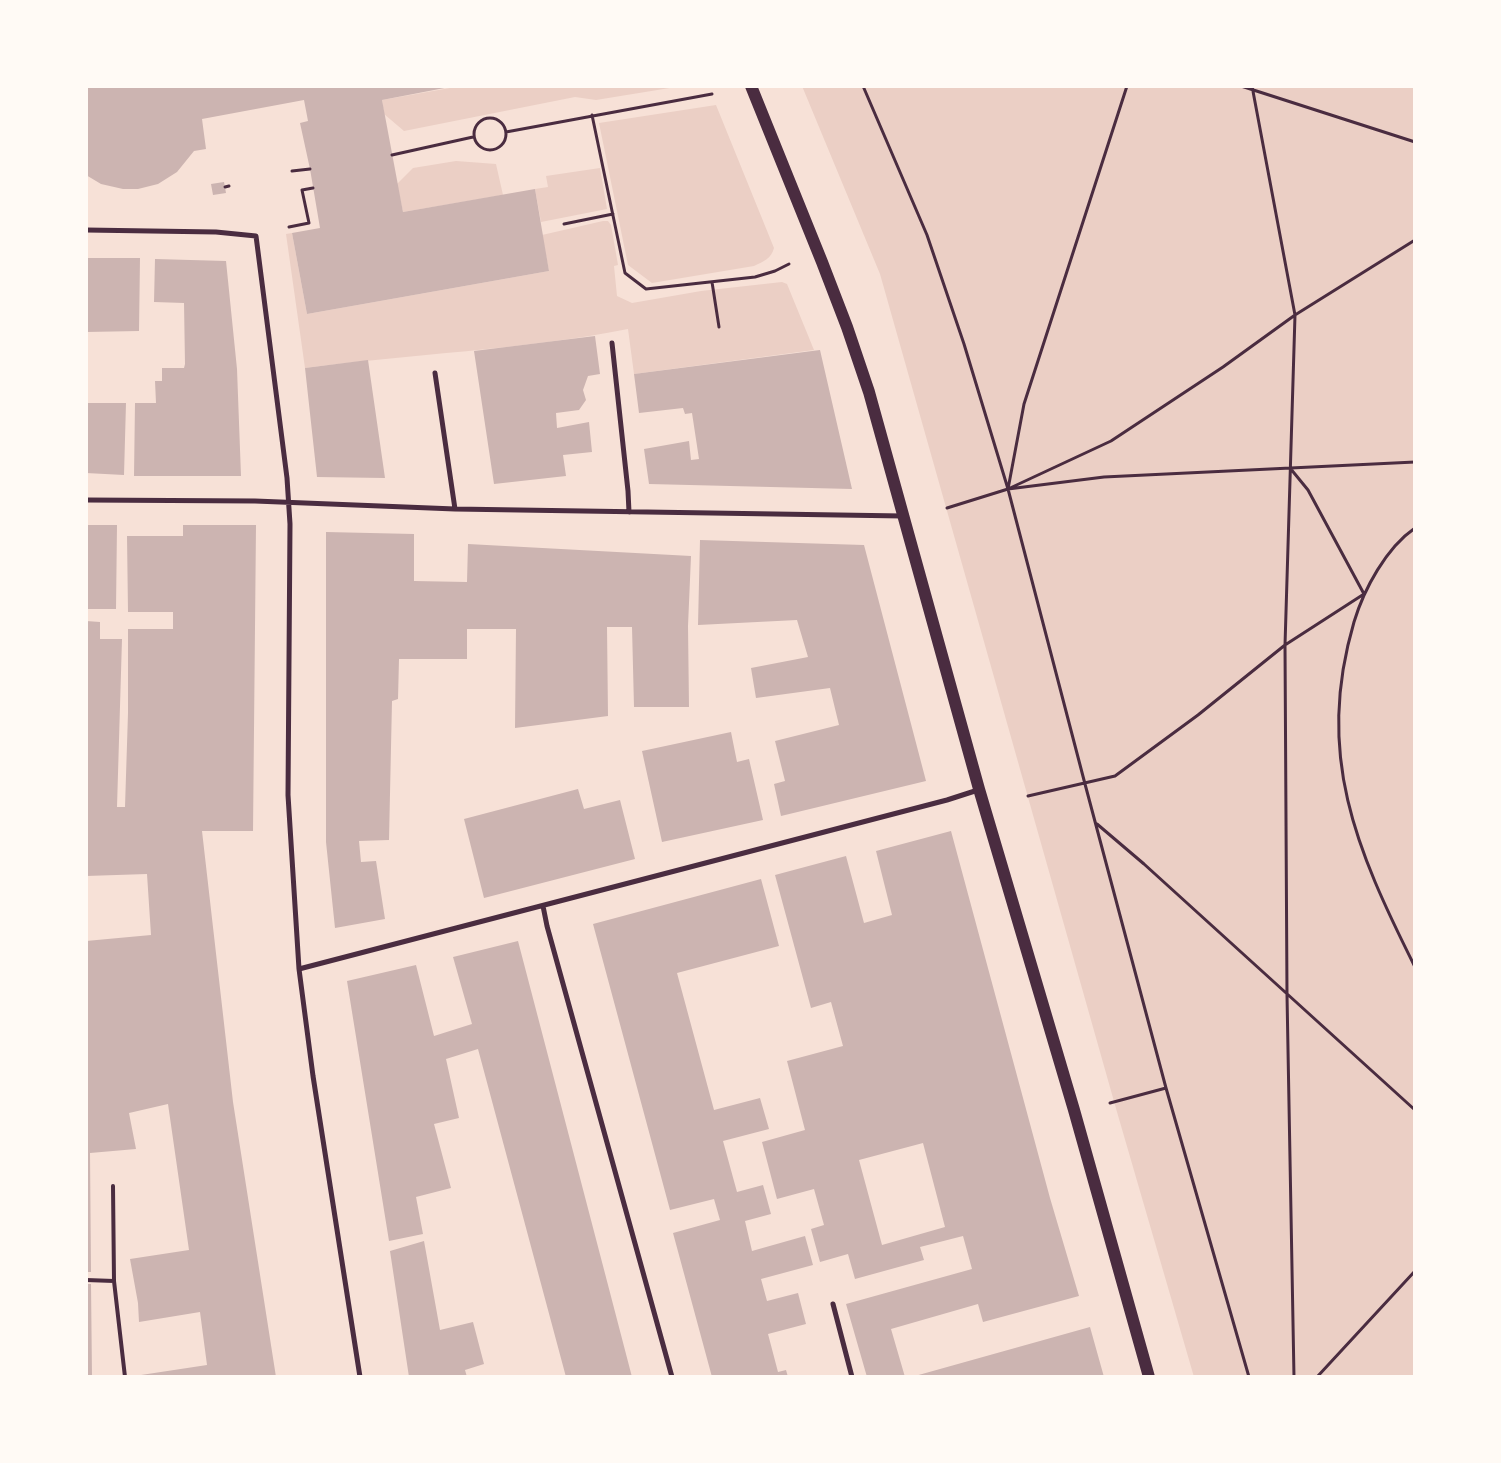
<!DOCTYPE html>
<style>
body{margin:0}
#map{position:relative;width:1501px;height:1463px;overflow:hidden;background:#f7e1d7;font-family:"Open Sans",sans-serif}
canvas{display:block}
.frame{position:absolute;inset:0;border:88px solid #fffaf5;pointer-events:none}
</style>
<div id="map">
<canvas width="1501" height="1463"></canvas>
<div class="frame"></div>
</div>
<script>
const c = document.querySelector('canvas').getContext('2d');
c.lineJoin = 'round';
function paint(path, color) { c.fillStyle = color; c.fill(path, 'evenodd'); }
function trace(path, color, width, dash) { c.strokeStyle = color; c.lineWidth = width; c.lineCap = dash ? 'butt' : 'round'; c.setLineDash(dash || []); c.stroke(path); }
paint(new Path2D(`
 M461 86H682L596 100 575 97 404 131 384 114 382 100Z
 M802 86H1415V1377H1194L1117 1112 880 274Z
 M716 105 774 248C771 259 764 261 754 266L652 283 628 265 599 123Z
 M456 161 496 164 503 195 403 212 397 184 413 168Z
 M600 168 607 209 541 222 535 189 548 187 546 176Z
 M603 221H608L611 225 618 265 614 266 617 296 632 303 701 291 782 282 787 284 814 350 634 374 628 329C521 350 412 354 305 368L286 234 292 233 307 314 549 271 542 235Z`), '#ebcfc5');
paint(new Path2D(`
 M86 86H455L382 100 403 212 535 189 549 271 307 314 292 233 320 228 310 169 300 123 308 121 304 100 202 119 206 149 194 151 177 172 158 184 138 189H123L101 184 86 175Z
 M224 182 226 193 213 195 211 184Z
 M86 258H140L139 331 86 332Z
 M155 259 226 261 237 369 241 476H134L135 403H156L155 381H162V368H184L185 364 184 303 154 302Z
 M595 336 600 374 588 376 583 390 586 400 579 410 556 413 557 428 589 422 592 452 563 455 566 476 494 484 474 351Z
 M820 350 852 489 649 484 644 449 689 441 691 460 699 459 692 413 685 414 683 408 639 413 634 374Z
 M368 360 385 478 317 477 305 368Z
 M86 403H126L124 475 86 473Z
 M86 525H117L116 609H86Z
 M183 525H256L253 831H202L233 1102 276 1377H141V1375L207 1365 200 1312 139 1322 138 1303 130 1259 189 1250 168 1104 129 1113 136 1149 90 1153 91 1272H86V941L151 935 147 874 86 876V621L100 622V639H122L117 807H125L128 713V629H173V612H128L127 536H183Z
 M326 532 414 534V581L467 582 468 544 691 556 688 626 689 707H634L632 627H607L608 716 515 728 516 629H467V659H399L398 699 392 701 389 840 359 841 361 862 376 861 385 919 335 928 326 842Z
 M700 540 864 545 926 781 781 816 774 784 785 781 775 741 839 725 830 688 756 698 751 668 808 657 797 620 698 625Z
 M731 732 737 762 749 759 763 820 662 842 642 751Z
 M578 789 584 809 620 800 635 859 484 898 464 819Z
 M951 831 1050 1198 1079 1296 983 1322 978 1304 891 1329 905 1377H867L846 1304 972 1269 963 1236 920 1247 924 1260 855 1279 848 1254 820 1262 811 1229 824 1225 814 1189 777 1199 762 1142 805 1130 787 1061 843 1046 831 1002 811 1008 775 875 846 856 864 923 892 915 876 851ZM923 1143 945 1227 882 1245 859 1160Z
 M761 879 779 946 677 973 714 1110 760 1098 769 1129 723 1141 737 1192 763 1185 771 1214 745 1221 752 1251 805 1236 813 1265 761 1279 767 1301 798 1293 806 1324 768 1334 778 1372 786 1370 788 1377H712L673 1233 720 1220 714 1199 670 1210 593 924Z
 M518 941 608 1285 632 1377H566L478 1049 446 1059 459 1118 434 1124 451 1188 416 1197 423 1234 389 1241 347 981 416 965 434 1036 472 1024 453 957Z
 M424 1241 440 1330 473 1322 484 1364 465 1370 467 1377H409L390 1251Z
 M86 1284H91L92 1377H86Z
 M1090 1327 1104 1377H915V1376Z`), '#ccb4b1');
trace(new Path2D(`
 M863 86 927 235 964 344 1008 489 1085 784 1166 1088 1249 1377
 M1127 86 1024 404 1008 489 1104 477 1415 462
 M1241 86 1415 142
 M1252 86 1295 315 1285 645 1287 995 1294 1377
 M592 115 625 273 646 289 755 277 775 271 789 264
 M474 134a16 16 0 1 1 32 0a16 16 0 1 1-32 0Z
 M506 132 712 94
 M392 155 473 137
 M292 171 310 169
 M225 187 229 186
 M564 224 613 214
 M289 227 309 223 302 190 313 188
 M712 282 719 327
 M947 508 1008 489 1111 441 1223 367 1295 315 1415 240
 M1415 528C1386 548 1364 589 1354 622 1315 755 1356 849 1415 967
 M1028 796 1115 776 1198 715 1285 645 1364 594 1308 490 1290 468
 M1097 824 1144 864 1415 1110
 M1110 1103 1166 1088
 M1317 1377 1415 1271`), '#4a2c40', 3);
trace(new Path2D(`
 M113 1186 114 1281
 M86 1280 114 1281 125 1377`), '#4a2c40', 4);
trace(new Path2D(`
 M86 230 216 232 256 236 287 478 290 524 288 795 299 969 313 1076 360 1377
 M612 343 628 491 629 512
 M435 373 455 509
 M86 500 255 501 455 509 903 516
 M543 906 547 926 672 1377
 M299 969 947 800 978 790
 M833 1304 852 1377`), '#4a2c40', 5);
trace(new Path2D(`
 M751 86 822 262 847 327 869 392 979 789 1074 1110 1149 1377`), '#4a2c40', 12);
</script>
